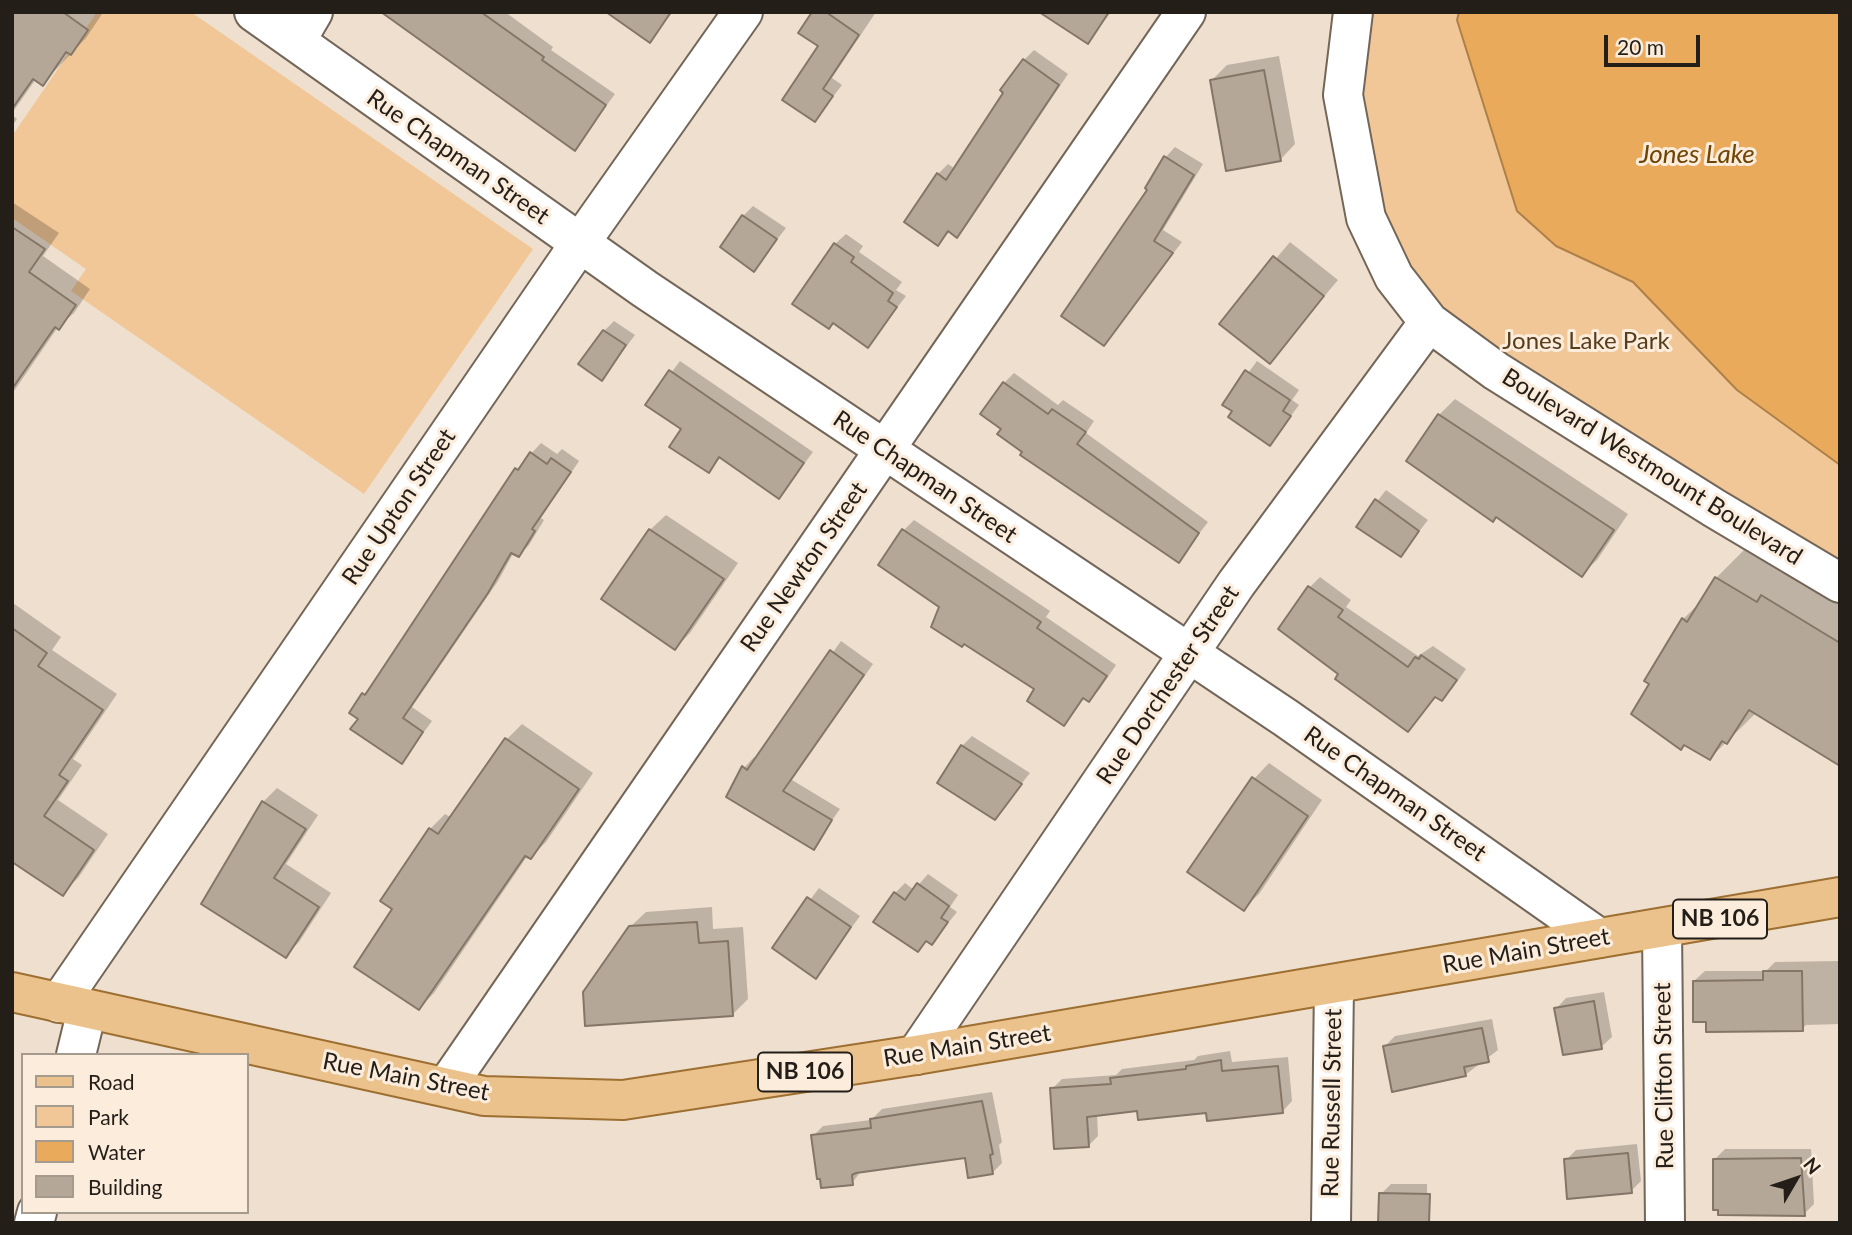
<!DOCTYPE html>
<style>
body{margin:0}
#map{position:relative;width:1852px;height:1235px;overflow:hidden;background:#eedfcf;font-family:Lato,sans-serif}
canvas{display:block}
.frame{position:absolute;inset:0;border:14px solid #231e18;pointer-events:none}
.legend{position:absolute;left:21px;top:1053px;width:228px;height:161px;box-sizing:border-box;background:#fbecdc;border:2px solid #a59a8e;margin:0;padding:9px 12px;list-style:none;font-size:21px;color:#231e18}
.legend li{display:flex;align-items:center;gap:14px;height:35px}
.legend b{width:35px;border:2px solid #a59a8e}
.north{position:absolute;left:1761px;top:1144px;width:70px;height:70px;-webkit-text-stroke:5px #fbecdc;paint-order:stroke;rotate:51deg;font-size:19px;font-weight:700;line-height:28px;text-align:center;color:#231e18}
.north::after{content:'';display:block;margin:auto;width:24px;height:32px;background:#231e18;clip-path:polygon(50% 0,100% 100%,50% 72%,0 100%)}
.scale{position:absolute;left:1604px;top:35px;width:96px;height:32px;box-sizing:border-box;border:4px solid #231e18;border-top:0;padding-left:9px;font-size:21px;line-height:24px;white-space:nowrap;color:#231e18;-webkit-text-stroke:5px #fbecdc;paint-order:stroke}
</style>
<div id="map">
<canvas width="1852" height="1235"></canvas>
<div class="frame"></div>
<ul class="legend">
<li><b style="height:9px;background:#ecc28c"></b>Road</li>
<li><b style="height:19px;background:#f1c797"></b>Park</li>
<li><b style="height:19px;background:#e9aa5c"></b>Water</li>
<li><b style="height:19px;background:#b5a798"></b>Building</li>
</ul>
<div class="north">N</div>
<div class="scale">20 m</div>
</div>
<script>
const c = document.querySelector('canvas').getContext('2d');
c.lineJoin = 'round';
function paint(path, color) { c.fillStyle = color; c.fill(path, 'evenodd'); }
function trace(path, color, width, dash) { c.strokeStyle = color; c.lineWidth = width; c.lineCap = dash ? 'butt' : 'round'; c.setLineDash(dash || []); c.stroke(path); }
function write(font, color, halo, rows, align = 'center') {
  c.font = font + ' Lato,sans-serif'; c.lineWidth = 6; c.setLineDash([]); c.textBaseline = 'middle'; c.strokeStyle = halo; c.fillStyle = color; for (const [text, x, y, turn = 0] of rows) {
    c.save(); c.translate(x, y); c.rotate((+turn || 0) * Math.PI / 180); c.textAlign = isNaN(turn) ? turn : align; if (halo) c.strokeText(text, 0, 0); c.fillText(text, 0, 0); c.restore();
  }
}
paint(new Path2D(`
 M97 12H191L533 249 364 494 71 291 86 269 12 218V136Z
 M1353 12H1459L1457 20 1556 246 1633 282 1737 390 1840 465V583L1714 508 1394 277 1350 26Z`), '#f1c797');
const water = new Path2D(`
 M1459 12H1840V465L1737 390 1633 282 1556 246 1517 211 1457 20Z`);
paint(water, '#e9aa5c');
trace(water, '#ae8048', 2);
paint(new Path2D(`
 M12 12 102 14 86 38 42 84 36 79 12 113Z
 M384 12H505L553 47 551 50 615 94 575 148Z
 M609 12H673L650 40Z
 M814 12H876L832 78 842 85 815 120 820 46Z
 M1051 12H1111L1088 42Z
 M1034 50 1068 74 967 225 957 235 950 231 938 244V174L948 164 955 169 1024 60Z
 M1279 56 1295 144 1280 160 1211 81 1227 65Z
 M12 115 17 119 12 126Z
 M1175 147 1203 164 1163 230 1182 242 1104 343 1150 189 1165 158Z
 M12 202 59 233 43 256 90 289 74 313 58 327 12 394Z
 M753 206 786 228 754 269 743 216Z
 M846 234 863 246 859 252 902 282 896 290 906 296 868 346 835 244Z
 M1290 242 1338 280 1269 362 1221 324Z
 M614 321 635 335 602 379 604 331Z
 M680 361 813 452 779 497 721 457 709 471 683 428 648 404Z
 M1257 361 1299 390 1292 400 1299 405 1270 444 1225 404Z
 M1014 373 1058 405 1063 400 1094 421 1086 433 1208 522 1179 560 1025 451 1003 428 1004 383Z
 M1455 399 1628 514 1597 560 1581 575 1497 516 1408 461 1439 415Z
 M541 443 557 454 562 449 579 461 541 518 544 520 529 545 519 555 514 552 498 581 412 707 432 721 402 762 351 712 427 609 517 469Z
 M1386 490 1428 520 1401 555 1358 526Z
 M666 515 738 563 690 633 675 648 603 599 650 530Z
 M914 520 1050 611 1046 617 1116 665 1099 690 1089 700 1085 697 1064 724 1037 689 942 607 904 530Z
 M1744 550 1784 574 1790 568 1840 598V763L1756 713 1710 758 1652 683 1683 619 1703 600 1716 578Z
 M1320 577 1351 600 1346 607 1418 656 1433 646 1466 669 1452 689 1442 699 1437 696 1408 730 1341 674 1310 587Z
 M13 603 61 637 52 650 117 694 73 759 82 765 58 800 108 834 78 878 62 893 12 860Z
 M841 641 873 664 792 780 840 809 813 847 744 768 754 757 757 759Z
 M522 724 593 773 546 842 531 857 528 855 434 993 419 1008 395 909 430 829 445 814 452 818 507 739Z
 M972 736 1030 773 994 818 962 746Z
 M1269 763 1322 800 1259 894 1243 909 1254 779Z
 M277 788 318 815 286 864 331 893 299 942 285 956 204 904 263 802Z
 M928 874 958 895 950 907 957 912 932 943 928 940 918 950 895 893 905 883 914 890Z
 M819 888 860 916 816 976 774 948Z
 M712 907 713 929 743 927 748 999 732 1015 630 927 646 912Z
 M1840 961V1024L1806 1025 1802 1029 1708 1020 1694 981 1705 971H1766L1775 962Z
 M1604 992 1612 1037 1601 1047 1556 1009 1566 998Z
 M1492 1019 1498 1050 1465 1075 1385 1046 1395 1036Z
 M1230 1051 1232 1062 1288 1057 1292 1101 1282 1112 1138 1109 1097 1114 1098 1136 1088 1146 1052 1089 1062 1079 1116 1075 1122 1069 1194 1060 1198 1056Z
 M992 1092 1002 1142 999 1145 1002 1163 992 1173 967 1156 862 1170 852 1183 813 1136 823 1126 871 1120 882 1109Z
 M1637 1144 1641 1181 1631 1191 1566 1160 1576 1150Z
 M1725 1149H1811L1814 1204 1804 1214 1720 1208 1715 1159Z
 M1391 1184H1427V1223L1381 1194Z`), '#0003');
const building = new Path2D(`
 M12 12H63L88 30 71 55 66 52 43 86 33 79 12 109Z
 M381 12H481L544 57 542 60 606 105 575 151Z
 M606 12H671L650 43Z
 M812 12H826L859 35 823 89 833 96 815 122 782 100 818 46 798 33Z
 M1039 12H1109L1088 44Z
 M1023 59 1059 85 957 238 948 231 938 246 904 222 937 173 946 180 1003 93 1000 90Z
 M1264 70 1281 161 1226 171 1210 80Z
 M1164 156 1194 175 1154 241 1173 253 1104 346 1061 316 1147 190 1145 188Z
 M742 215 777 239 754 272 720 247Z
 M12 227 45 249 29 272 76 305 59 330 55 327 12 389Z
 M834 243 854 257 851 262 893 293 888 301 897 307 868 348 833 323 829 329 792 304Z
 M1273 256 1324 296 1270 364 1219 324Z
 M603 330 626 345 602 381 578 364Z
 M669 370 804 463 779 499 719 457 709 473 669 447 681 429 645 405Z
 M1245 370 1290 400 1283 411 1291 416 1270 446 1228 417 1232 411 1222 405Z
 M1003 382 1048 414 1052 409 1086 432 1077 444 1199 533 1179 563 1020 455 1022 452 997 434 1001 429 980 414Z
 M1438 414 1614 530 1582 577 1496 517 1493 522 1406 461Z
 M530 452 547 464 551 458 571 472 532 529 535 531 519 557 511 553 488 593 403 718 423 732 402 764 350 729 358 719 349 713 362 693 365 695 515 468 518 470Z
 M1375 499 1419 531 1401 557 1356 527Z
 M649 529 724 579 675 650 601 599Z
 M902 529 1041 622 1037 628 1107 676 1089 702 1083 698 1064 726 1027 701 1034 689 964 644 962 647 931 627 939 607 878 565Z
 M1715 577 1757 602 1761 595 1840 643V766L1749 710 1727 744 1722 741 1710 760 1684 745 1681 750 1631 714 1649 684 1644 681 1682 618 1687 622Z
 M1308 586 1343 610 1338 617 1408 667 1415 657 1419 659 1421 655 1457 680 1442 701 1435 697 1408 732 1335 679 1338 674 1278 629Z
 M12 628 47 653 38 666 103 710 59 775 68 781 44 816 94 850 63 896 12 862Z
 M830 650 864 675 783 791 832 820 814 850 726 797 742 766 747 770Z
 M505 738 579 789 531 859 525 856 419 1010 354 967 392 909 380 901 429 828 438 834Z
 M961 745 1022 784 995 820 937 783Z
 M1252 777 1308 816 1244 911 1187 872Z
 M262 801 306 829 274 878 319 907 286 958 201 904Z
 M917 883 949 906 941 918 948 922 932 945 926 941 918 952 873 922 894 892 905 900Z
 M807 897 851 927 816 979 772 948Z
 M697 922 699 943 728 941 733 1016 585 1026 583 992 629 926Z
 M1763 971H1802L1803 1031 1706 1032V1022H1693V981L1763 980Z
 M1594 1001 1602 1049 1563 1055 1554 1008Z
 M1482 1028 1489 1062 1464 1067 1466 1076 1392 1092 1383 1046Z
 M1221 1060 1222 1071 1278 1066 1283 1113 1207 1121 1206 1113 1138 1120 1137 1111 1087 1117 1089 1147 1054 1149 1050 1088 1111 1084 1110 1078 1186 1069V1066Z
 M982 1101 993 1154 990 1155 993 1174 968 1178 965 1158 856 1173 852 1175 853 1185 821 1188 820 1179H817L811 1135 871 1128 870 1119Z
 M1628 1153 1632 1193 1567 1199 1564 1159Z
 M1801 1158 1805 1216 1718 1215V1210H1713V1159Z
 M1379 1193 1430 1194 1429 1223H1378Z`);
paint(building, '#b5a798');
trace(building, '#837667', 2);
const minor = new Path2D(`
 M254 12 645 289 1286 718 1599 938
 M1353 12 1343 95 1366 218 1394 277 1429 322 1496 371 1714 508 1840 583
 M296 41 313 12
 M1662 929 1665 1223
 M59 1003 580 243 743 12
 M76 1055 87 1010
 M916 1055 1236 584 1429 322
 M446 1087 1186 12
 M34 1223 37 1212
 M1331 1223 1334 984`);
const primary = new Path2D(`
 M12 992 484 1096 623 1100 916 1055 1840 897`);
trace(minor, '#736658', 42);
trace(primary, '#9d6f31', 42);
trace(minor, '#fff', 38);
trace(primary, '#ecc28c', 38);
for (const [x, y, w] of [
 [1720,919,94],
 [805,1072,94]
]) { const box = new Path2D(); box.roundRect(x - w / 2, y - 19.5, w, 39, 5); c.fillStyle = '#fbecdc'; c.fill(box); trace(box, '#231e18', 2); }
write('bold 23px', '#231e18', null, [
 ["NB 106",1720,919],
 ["NB 106",805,1072]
]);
write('24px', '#231e18', '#fbecdc', [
 ["Rue Chapman Street",458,157,35],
 ["Boulevard Westmount Boulevard",1652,467,32],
 ["Rue Chapman Street",925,477,34],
 ["Rue Upton Street",399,507,-56],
 ["Rue Newton Street",804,567,-55],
 ["Rue Dorchester Street",1168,685,-56],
 ["Rue Chapman Street",1395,794,35],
 ["Rue Main Street",1526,951,-10],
 ["Rue Main Street",967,1046,-9],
 ["Rue Clifton Street",1664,1076,-91],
 ["Rue Main Street",406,1077,11],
 ["Rue Russell Street",1332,1103,-89]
]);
write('24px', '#573d1c', '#fbecdc', [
 ["Jones Lake Park",1586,341]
]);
write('italic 26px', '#6e4504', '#fbecdc', [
 ["Jones Lake",1697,155]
]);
</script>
